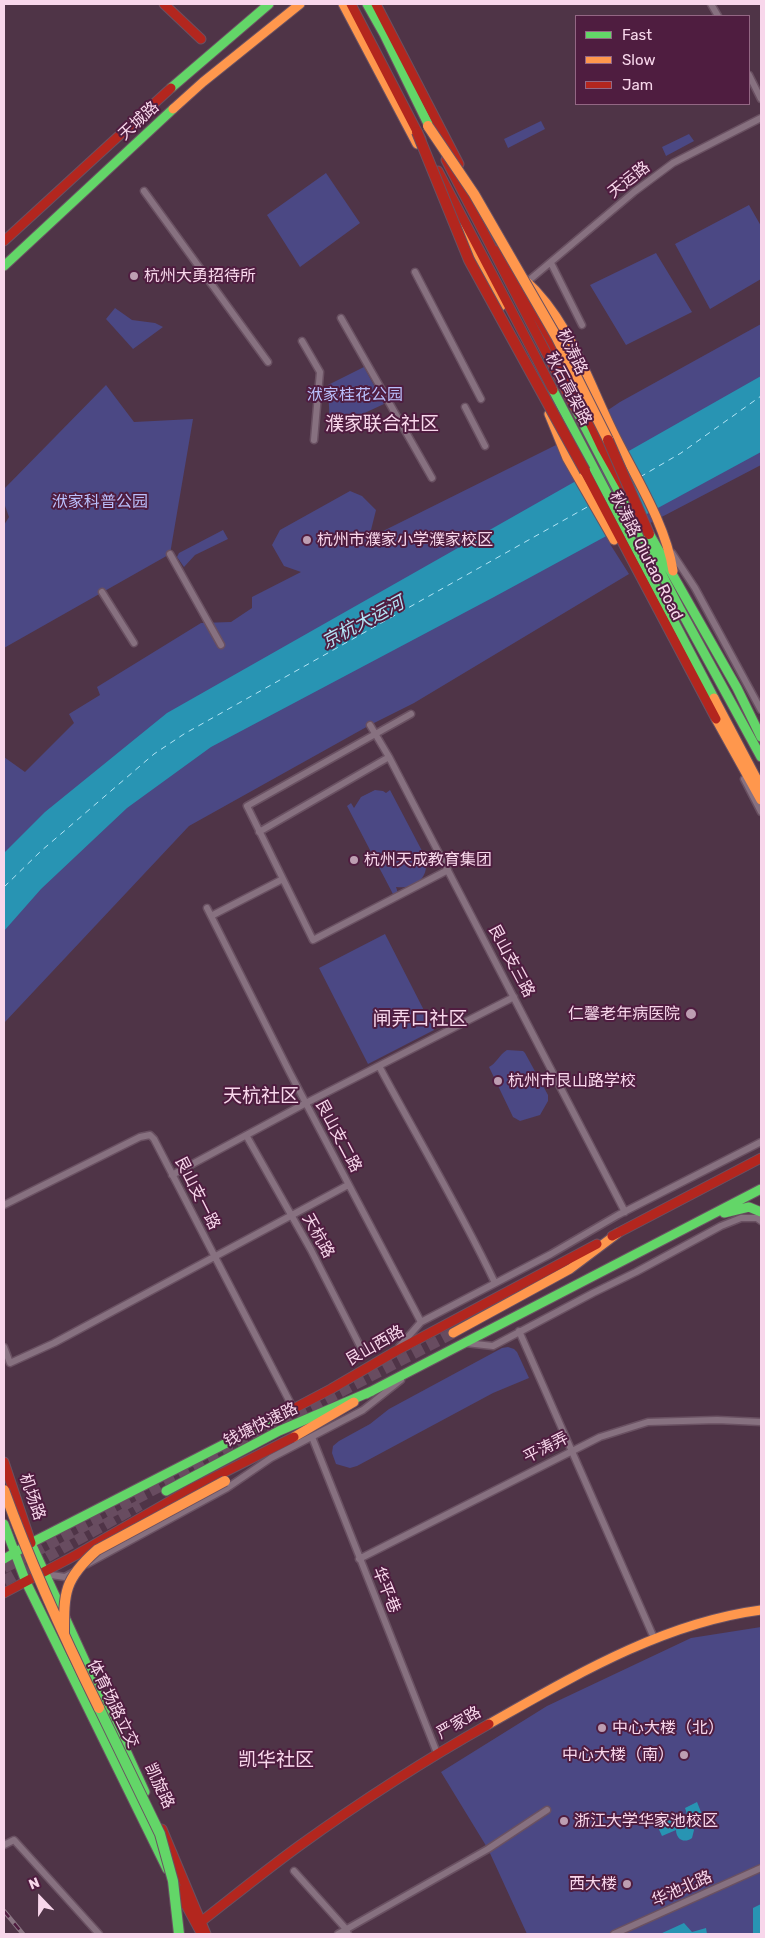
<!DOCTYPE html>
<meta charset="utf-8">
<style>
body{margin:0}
#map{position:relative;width:765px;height:1938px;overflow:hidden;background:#4f3447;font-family:Rubik,sans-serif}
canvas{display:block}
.frame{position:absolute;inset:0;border:5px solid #f8d7eb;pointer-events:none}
.legend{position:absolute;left:575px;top:15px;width:175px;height:90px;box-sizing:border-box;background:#4f1d40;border:1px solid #936784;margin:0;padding:6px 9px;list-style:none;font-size:15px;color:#f8d7eb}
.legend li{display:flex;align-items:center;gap:10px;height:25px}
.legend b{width:25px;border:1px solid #936784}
.north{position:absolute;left:15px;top:1873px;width:50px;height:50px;-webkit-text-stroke:4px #4f1d40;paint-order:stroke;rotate:338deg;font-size:14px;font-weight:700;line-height:20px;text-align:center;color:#f8d7eb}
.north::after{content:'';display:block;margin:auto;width:18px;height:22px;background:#f8d7eb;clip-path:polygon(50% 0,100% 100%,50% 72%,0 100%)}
</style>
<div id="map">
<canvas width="765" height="1938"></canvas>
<div class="frame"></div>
<ul class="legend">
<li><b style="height:6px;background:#63d668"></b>Fast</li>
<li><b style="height:6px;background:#ff974d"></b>Slow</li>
<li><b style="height:6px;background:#b3261e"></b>Jam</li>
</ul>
<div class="north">N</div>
</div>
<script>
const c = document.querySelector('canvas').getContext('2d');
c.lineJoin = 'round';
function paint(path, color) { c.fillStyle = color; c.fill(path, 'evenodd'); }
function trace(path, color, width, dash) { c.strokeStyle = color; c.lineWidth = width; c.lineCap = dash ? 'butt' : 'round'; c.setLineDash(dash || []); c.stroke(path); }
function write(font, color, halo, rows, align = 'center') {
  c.font = font + ' Rubik,"Noto Sans SC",sans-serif'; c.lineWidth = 4; c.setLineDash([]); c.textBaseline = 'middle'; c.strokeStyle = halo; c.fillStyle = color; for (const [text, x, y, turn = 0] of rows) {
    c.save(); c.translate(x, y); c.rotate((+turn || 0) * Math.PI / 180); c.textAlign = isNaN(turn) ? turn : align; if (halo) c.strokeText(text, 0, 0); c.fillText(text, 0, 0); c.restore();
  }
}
paint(new Path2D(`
 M541 121 545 129 508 148 504 139Z
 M689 134 694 141 666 156 662 147Z
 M326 173 360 223 300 267 267 215Z
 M749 205 761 226V279L710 309 675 244Z
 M656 253 692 312 626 345 590 285Z
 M115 308 132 320 155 323 163 327 133 349 106 319Z
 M761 324V465L610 544 629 574 414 703 370 725 189 826 4 1023V757L25 772 74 723 69 714 100 695 97 687 201 623 231 622 252 608V597L301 572 284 566 272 545 280 530 350 491 362 496 376 510 369 538 556 445 620 402Z
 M364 367 384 404 330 429 328 385Z
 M106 385 134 422 193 419 170 554 4 648V525L9 517 4 503V489Z
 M223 530 228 539 195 555 184 567 177 557 179 553Z
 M375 790 383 791 386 793 390 790 430 866 426 867C425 883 409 889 396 887L398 893 394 896 347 806 351 803 354 808 361 797Z
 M385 934 434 1030 368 1064 319 968Z
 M507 1050 523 1051 525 1053 548 1095V1101L540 1115 520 1121 513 1117 489 1067C496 1064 499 1055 507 1050Z
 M508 1347 514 1349 517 1352 529 1378 493 1393 357 1466 350 1468 336 1464 332 1453 333 1446 339 1441 370 1424 389 1409 502 1348Z
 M761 1627V1934H527L488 1849 441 1772 547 1706 691 1638Z`), '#4b4884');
paint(new Path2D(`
 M761 376V452L494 597 211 747 127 808 41 889 4 931V853L45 812 167 713Z
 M697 1802 703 1817 690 1823 694 1830 692 1838C684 1844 676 1839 676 1830L662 1836 655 1821 667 1815 670 1821 687 1814 685 1808Z
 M761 1904V1934H753V1908Z
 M684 1923 692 1932 706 1928 707 1934H660Z`), '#2894b3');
trace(new Path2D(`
 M640 477 681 453 761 396
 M4 887 41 851 154 754 184 734 589 506`), '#b2e4f5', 1, [6, 5]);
trace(new Path2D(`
 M4 1568 453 1333
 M4 1581 140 1505`), '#684c60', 11, [11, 5.5]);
const street = new Path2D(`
 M711 4 718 16
 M749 75 761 99
 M144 191 268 362
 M551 263 582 325
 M415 272 481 399
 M527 282 634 192 673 163 761 118
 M341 318 432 478
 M302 341 320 372 314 440
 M465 407 485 446
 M672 553 695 588 761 710
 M170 554 221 645
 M102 592 134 643
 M411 714 247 806 313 940 448 870
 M370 725 389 757 625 1212
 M744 779 761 812
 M259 832 389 757
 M207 908 290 1073 421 1322
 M211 916 283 879
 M379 1066C418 1139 460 1209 495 1283
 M246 1135 311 1250 363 1352
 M172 1175 306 1103 514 997
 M4 1205 140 1137 150 1135 154 1139 293 1408
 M519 1331 654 1638
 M466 1343 493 1346 593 1293 636 1272 721 1226 741 1218H757L761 1221
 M4 1347 10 1363 54 1343 348 1185
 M399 1347 421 1322 551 1254 618 1215 761 1142
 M312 1437 437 1753
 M359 1559 600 1437 648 1422 717 1420 761 1422
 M87 1564 227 1488 271 1458 363 1410 401 1380
 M44 1574 65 1577 74 1572
 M4 1845 14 1840 99 1934
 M294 1871 346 1929 348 1934
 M338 1934 488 1849 547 1810
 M614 1934 761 1868`);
const fast = new Path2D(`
 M367 4 384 34 433 134
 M171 88 269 4
 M4 266 173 109
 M553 390 714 698
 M575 408 680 609 761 757
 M646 528 737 688 761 737
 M724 1213 749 1207 761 1212
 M366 1394 761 1189
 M166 1491 279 1431 372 1391
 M4 1524 26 1582
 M31 1543 145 1792
 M4 1559 31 1543 293 1409
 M26 1582 167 1869`);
const slow = new Path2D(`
 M343 4 417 144
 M173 109 203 82 300 4
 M461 228 501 306
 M524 279C569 319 587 379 613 432 634 475 666 524 673 571
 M549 414 567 458 614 540
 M714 698 761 787
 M716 719 761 800
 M453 1333 570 1269 618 1233
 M294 1437 354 1402
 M489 1724C574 1676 662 1623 761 1610`);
const jam = new Path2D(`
 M164 4 201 39
 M351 4 421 139
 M376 4 459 164
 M446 160 575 408
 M438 171 553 390
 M4 241 171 88
 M500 249 553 344 602 448 625 489
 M581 464 716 719
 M612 1236 761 1158
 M293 1409 331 1389 396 1351 597 1244
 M4 1462 31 1543
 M4 1593 76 1555 193 1488 294 1437
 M162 1829 206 1934
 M174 1883 200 1931
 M202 1921C234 1896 266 1870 299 1846 360 1802 423 1761 489 1724`);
trace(street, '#6a5162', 9);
trace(fast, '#6a5162', 11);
trace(slow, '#6a5162', 11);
trace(jam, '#6a5162', 11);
trace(street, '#877180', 6);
trace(fast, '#63d668', 9);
trace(slow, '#ff974d', 9);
trace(jam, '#b3261e', 9);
const rail = new Path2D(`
 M4 1911 23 1934`);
trace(rail, '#8a7583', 4.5);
trace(rail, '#4f1d40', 2.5, [8]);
const fastBridge = new Path2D(`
 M99 1708 160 1834 173 1881 179 1934`);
const slowBridge = new Path2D(`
 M428 126 474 194 557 338 608 440
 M4 1490C31 1565 64 1637 99 1708
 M64 1634C64 1592 64 1579 97 1550L225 1481`);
const jamBridge = new Path2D(`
 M417 132 469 260 585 471
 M608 440 649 534`);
trace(fastBridge, '#6a5162', 12, []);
trace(slowBridge, '#6a5162', 12, []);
trace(jamBridge, '#6a5162', 12, []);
trace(fastBridge, '#63d668', 10);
trace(slowBridge, '#ff974d', 10);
trace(jamBridge, '#b3261e', 10);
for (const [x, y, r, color] of [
 [134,276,5,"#bd9eb2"],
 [307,540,5,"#bd9eb2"],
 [354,860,5,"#bd9eb2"],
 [691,1014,6,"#bd9eb2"],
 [498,1081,5,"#bd9eb2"],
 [602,1728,5,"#bd9eb2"],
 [684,1755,5,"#bd9eb2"],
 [564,1821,5,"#bd9eb2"],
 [627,1884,5,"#bd9eb2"]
]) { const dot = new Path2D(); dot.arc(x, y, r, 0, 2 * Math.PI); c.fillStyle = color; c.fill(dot); trace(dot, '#4f1d40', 2); }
write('16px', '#f8d7eb', '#4f1d40', [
 ["天城路",139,121,-43],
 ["天运路",629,180,-38],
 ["秋涛路",572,352,64],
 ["秋石高架路",568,389,62],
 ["秋涛路 Qiutao Road",646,556,63],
 ["艮山支三路",511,961,62],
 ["艮山支二路",338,1136,62],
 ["艮山支一路",197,1193,63],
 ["天杭路",318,1236,61],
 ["艮山西路",375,1346,-30],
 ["钱塘快速路",261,1425,-26],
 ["平涛弄",546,1448,-27],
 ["机场路",32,1497,71],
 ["华平巷",386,1590,68],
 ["体育场路立交",113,1704,64],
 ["严家路",459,1723,-30],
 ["凯旋路",159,1786,65],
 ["华池北路",682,1889,-24]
]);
write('16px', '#f8d7eb', '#4f1d40', [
 ["杭州大勇招待所",144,276],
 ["杭州市濮家小学濮家校区",317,540],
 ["杭州天成教育集团",364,860],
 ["仁馨老年病医院",680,1014,"right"],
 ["杭州市艮山路学校",508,1081],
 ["中心大楼（北）",612,1728],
 ["中心大楼（南）",674,1755,"right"],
 ["浙江大学华家池校区",574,1821],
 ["西大楼",617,1884,"right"]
], 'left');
write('16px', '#babffb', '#4f1d40', [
 ["洑家桂花公园",355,395],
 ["洑家科普公园",100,502]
]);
write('italic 18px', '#b2e4f5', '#4f1d40', [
 ["京杭大运河",363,623,-28]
]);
write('19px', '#f8d7eb', '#4f1d40', [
 ["濮家联合社区",382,425],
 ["闸弄口社区",420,1020],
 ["天杭社区",261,1097],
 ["凯华社区",276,1761]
]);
</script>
